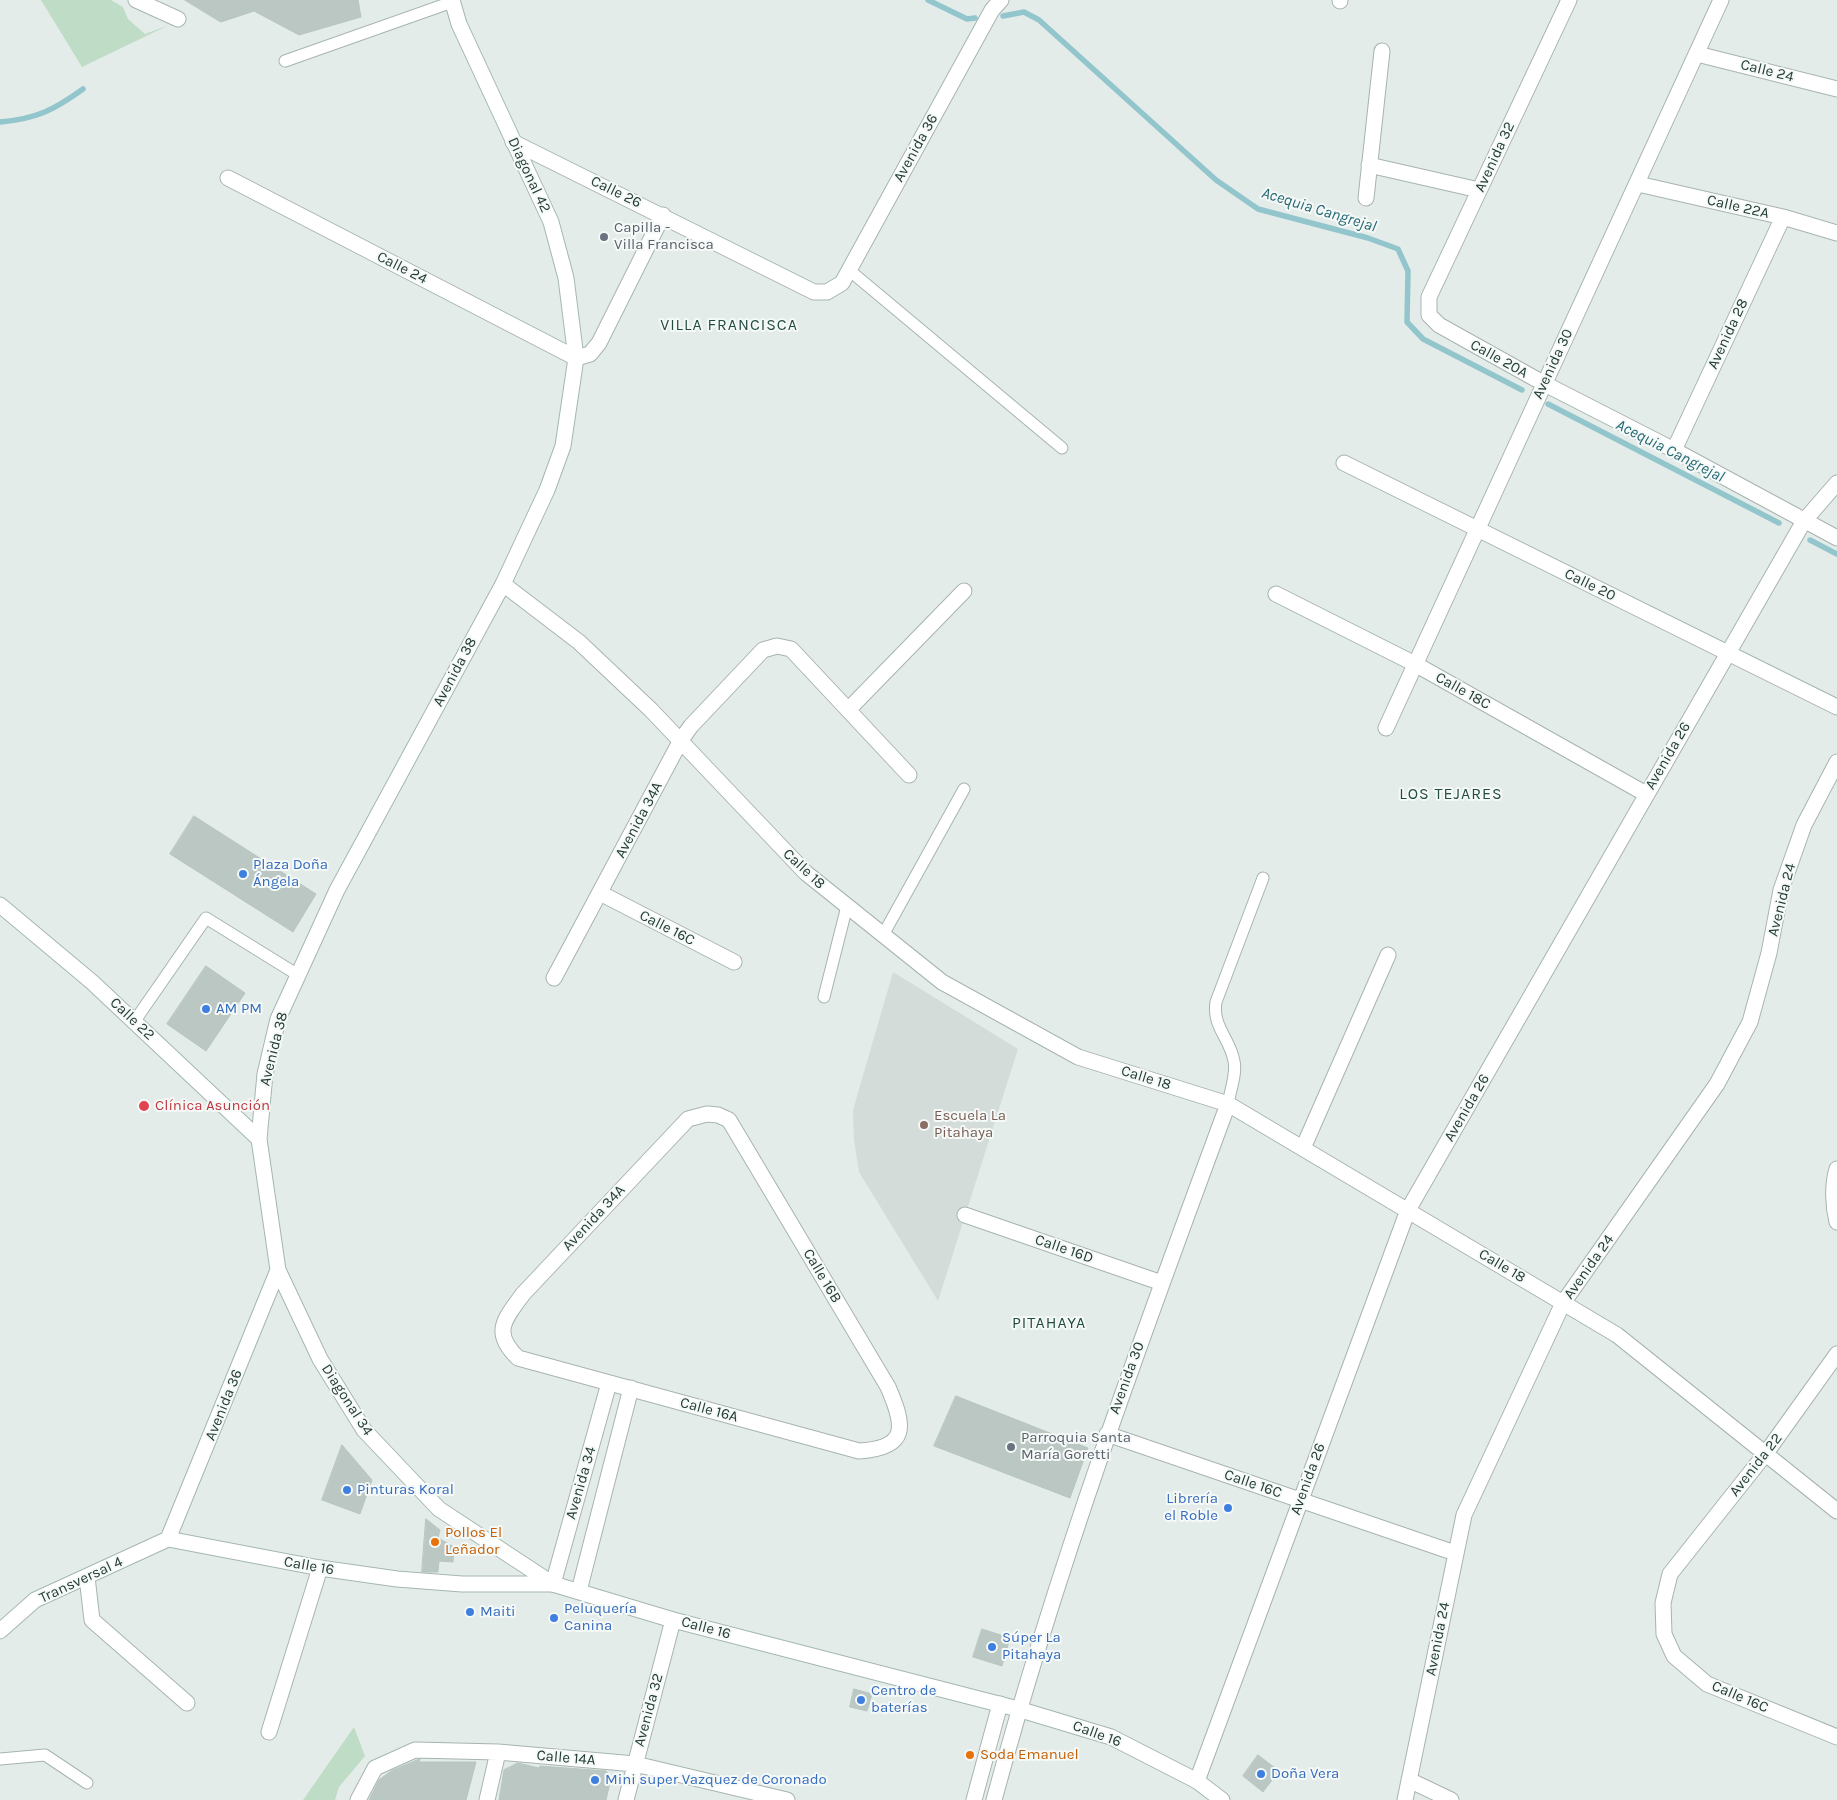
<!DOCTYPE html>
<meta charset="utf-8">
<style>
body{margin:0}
canvas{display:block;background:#e4ece9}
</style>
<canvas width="1837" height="1800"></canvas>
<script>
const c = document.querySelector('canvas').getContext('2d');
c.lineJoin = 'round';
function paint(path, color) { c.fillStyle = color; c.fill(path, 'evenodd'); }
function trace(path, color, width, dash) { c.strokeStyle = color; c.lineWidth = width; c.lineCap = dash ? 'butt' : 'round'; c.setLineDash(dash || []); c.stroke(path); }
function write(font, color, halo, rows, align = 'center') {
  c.font = font + ' Karla,sans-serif'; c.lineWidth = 4; c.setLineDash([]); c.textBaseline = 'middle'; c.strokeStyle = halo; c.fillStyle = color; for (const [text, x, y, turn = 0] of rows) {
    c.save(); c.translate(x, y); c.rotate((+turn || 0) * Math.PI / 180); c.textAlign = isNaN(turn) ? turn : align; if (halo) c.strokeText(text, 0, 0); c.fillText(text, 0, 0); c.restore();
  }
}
paint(new Path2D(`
 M893 972 1018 1049 938 1301 859 1172 854 1140 853 1110Z`), '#d3dcd8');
paint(new Path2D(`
 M41 0H111L123 7 128 19 145 34 169 25 82 67Z
 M354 1727 365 1756 339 1787 335 1800H303Z`), '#bfdcc6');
trace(new Path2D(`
 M928 0 967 19 975 18
 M1003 16 1024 12 1039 20 1216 180 1258 209 1368 238 1398 249 1408 271 1407 322 1423 339 1522 390
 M0 122C36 119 54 110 83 89
 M1548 404 1779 523
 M1810 540 1837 554`), '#92c5cc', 5.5);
const building = new Path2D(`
 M185 0H358L361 17 299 35 254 11 221 22Z
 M194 816 316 894 293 932 170 854Z
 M206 966 245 993 206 1051 167 1024Z
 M956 1396 1088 1448 1070 1498 934 1446Z
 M342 1445 372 1480 360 1514 322 1500Z
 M426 1519 440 1530 438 1538 454 1547 453 1562 439 1561 438 1572H422Z
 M982 1629 1010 1638 1002 1666 973 1657Z
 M854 1689 872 1694 867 1711 850 1707Z
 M1258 1755 1279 1771 1263 1792 1243 1776Z
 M420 1759 419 1762H476L466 1800H369L379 1780 391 1771Z
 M518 1763 539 1768 540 1766 606 1771 611 1778 606 1800H499L504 1770Z`);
paint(building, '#bac7c2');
trace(building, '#b7c6bf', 1);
const lane = new Path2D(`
 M285 61 452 2
 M849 270 1062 448
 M883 935 964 789
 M824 997 847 906
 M134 1022 206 918 298 975
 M1228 1104C1230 1091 1237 1073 1234 1061 1230 1038 1212 1027 1216 1002L1263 878
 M0 1759 45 1755 87 1783`);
const street = new Path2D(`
 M136 0 178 19
 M1569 0 1429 297V315L1439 325 1543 383 1674 450 1837 538
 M1340 1V0
 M1697 54 1837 89
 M513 142 814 292H827L842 283 992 10 1001 0
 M1369 165 1479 190
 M228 178 576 358 590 354 599 343 663 215
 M1638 184 1783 217 1837 233
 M1366 198 1382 51
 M1674 450 1783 217
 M1344 463 1837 707
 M503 584 579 642 651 710 806 873 942 982 1078 1057 1228 1104 1617 1335 1837 1511
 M1276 594 1415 664 1646 794
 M848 710 964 591
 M1386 728 1721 0
 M600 893 734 962
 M554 978 681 740 691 726 763 650 777 646 791 649 909 775
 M707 1114 718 1115 729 1120 888 1387C905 1426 909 1448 859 1451L518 1358C491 1332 505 1319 523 1294L688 1119Z
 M1303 1148 1388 955
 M1837 1169C1832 1185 1833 1206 1837 1222
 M965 1215 1162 1283
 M1837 1354 1766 1453 1670 1574 1663 1603 1664 1634 1674 1656 1707 1684 1837 1737
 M1107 1434 1455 1553
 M87 1577 92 1620 187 1703
 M553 1584 609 1383
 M579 1591 631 1388
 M269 1732 320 1568
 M1409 1780 1451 1800
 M1197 1781 1408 1210 1804 521 1837 483
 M358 1800 375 1768 415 1750 498 1752 635 1764 787 1800
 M487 1800 498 1752
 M626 1800 673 1620
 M974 1800 1000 1704
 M994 1800C1058 1563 1143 1334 1228 1104
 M1405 1800 1464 1515 1563 1303 1717 1084 1750 1022 1769 953 1781 890 1804 825 1837 762`);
const secondary = new Path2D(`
 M452 0 459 24 551 222 566 278 576 358 563 446 547 490 503 584 337 890 278 1019 265 1074 259 1139 278 1270 320 1359 364 1430 439 1509 553 1584
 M0 905 92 982 259 1139
 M168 1539 320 1568 397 1579 462 1584H553L673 1620 1018 1709 1111 1737 1197 1781 1222 1800
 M168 1539 278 1270
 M0 1631 35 1600 168 1539`);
trace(lane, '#a7b4b0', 13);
trace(street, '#a7b4b0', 17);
trace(secondary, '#a4b7b0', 17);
trace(lane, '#fff', 11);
trace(street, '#fff', 15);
trace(secondary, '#fff', 15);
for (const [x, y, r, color] of [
 [604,237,5,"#6b7280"],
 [243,874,5,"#3f7fe0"],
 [206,1009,5,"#3f7fe0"],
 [144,1106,6,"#e0444e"],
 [924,1125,5,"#8d6e63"],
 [1011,1447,5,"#6b7280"],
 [347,1490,5,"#3f7fe0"],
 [1228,1508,5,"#3f7fe0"],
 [435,1542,5,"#e8710a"],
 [470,1612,5,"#3f7fe0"],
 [554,1618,5,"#3f7fe0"],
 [992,1647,5,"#3f7fe0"],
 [861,1700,5,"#3f7fe0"],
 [970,1755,5,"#e8710a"],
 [1261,1774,5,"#3f7fe0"],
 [595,1780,5,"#3f7fe0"]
]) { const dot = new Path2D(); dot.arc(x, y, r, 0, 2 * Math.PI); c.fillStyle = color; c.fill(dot); trace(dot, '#f5f9f7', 2); }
write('15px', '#253d36', '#f5f9f7', [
 ["Calle 24",1767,71,14],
 ["Avenida 36",916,148,-61],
 ["Avenida 32",1495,157,-65],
 ["Diagonal 42",529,175,65],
 ["Calle 26",616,192,26],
 ["Calle 22A",1738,207,13],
 ["Calle 24",402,268,27],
 ["Avenida 28",1728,334,-65],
 ["Calle 20A",1499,359,29],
 ["Avenida 30",1553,364,-65],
 ["Calle 20",1590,585,26],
 ["Avenida 38",455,672,-62],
 ["Calle 18C",1463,691,29],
 ["Avenida 26",1668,756,-60],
 ["Avenida 34A",639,820,-62],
 ["Calle 18",804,869,43],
 ["Avenida 24",1782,900,-76],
 ["Calle 16C",667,928,27],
 ["Calle 22",132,1019,43],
 ["Avenida 38",274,1049,-76],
 ["Calle 18",1146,1078,17],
 ["Avenida 26",1467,1108,-60],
 ["Avenida 34A",594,1218,-47],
 ["Calle 16D",1064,1249,19],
 ["Calle 18",1502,1266,31],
 ["Avenida 24",1589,1267,-55],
 ["Calle 16B",822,1276,59],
 ["Avenida 30",1127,1378,-70],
 ["Diagonal 34",347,1400,57],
 ["Avenida 36",224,1405,-68],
 ["Calle 16A",709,1410,15],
 ["Avenida 22",1756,1465,-52],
 ["Avenida 26",1308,1479,-70],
 ["Avenida 34",581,1483,-74],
 ["Calle 16C",1253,1484,19],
 ["Calle 16",309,1566,10],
 ["Transversal 4",81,1580,-25],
 ["Calle 16",706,1628,15],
 ["Avenida 24",1438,1639,-79],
 ["Calle 16C",1740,1697,23],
 ["Avenida 32",649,1710,-75],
 ["Calle 16",1097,1734,20],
 ["Calle 14A",566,1758,5]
]);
write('15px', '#5b616d', '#f5f9f7', [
 ["Capilla -",614,228],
 ["Villa Francisca",614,245],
 ["Parroquia Santa",1021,1438],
 ["María Goretti",1021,1455]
], 'left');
write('15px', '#366cbe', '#f5f9f7', [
 ["Plaza Doña",253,865],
 ["Ángela",253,882],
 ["AM PM",216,1009],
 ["Pinturas Koral",357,1490],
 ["Librería",1218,1499,"right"],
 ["el Roble",1218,1516,"right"],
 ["Peluquería",564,1609],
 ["Canina",564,1626],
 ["Maiti",480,1612],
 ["Súper La",1002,1638],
 ["Pitahaya",1002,1655],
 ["Centro de",871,1691],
 ["baterías",871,1708],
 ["Doña Vera",1271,1774],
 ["Mini super Vazquez de Coronado",605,1780]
], 'left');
write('15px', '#be3a42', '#f5f9f7', [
 ["Clínica Asunción",155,1106]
], 'left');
write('15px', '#785e54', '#f5f9f7', [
 ["Escuela La",934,1116],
 ["Pitahaya",934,1133]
], 'left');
write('15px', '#c56008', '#f5f9f7', [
 ["Pollos El",445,1533],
 ["Leñador",445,1550],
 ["Soda Emanuel",980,1755]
], 'left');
write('italic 16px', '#246874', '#f5f9f7', [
 ["Acequia Cangrejal",1319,210,17],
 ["Acequia Cangrejal",1670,451,27]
]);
c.letterSpacing = '1px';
write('16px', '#234d42', '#f5f9f7', [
 ["VILLA FRANCISCA",729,325],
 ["LOS TEJARES",1451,794],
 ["PITAHAYA",1049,1323]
]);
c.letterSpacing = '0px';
</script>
